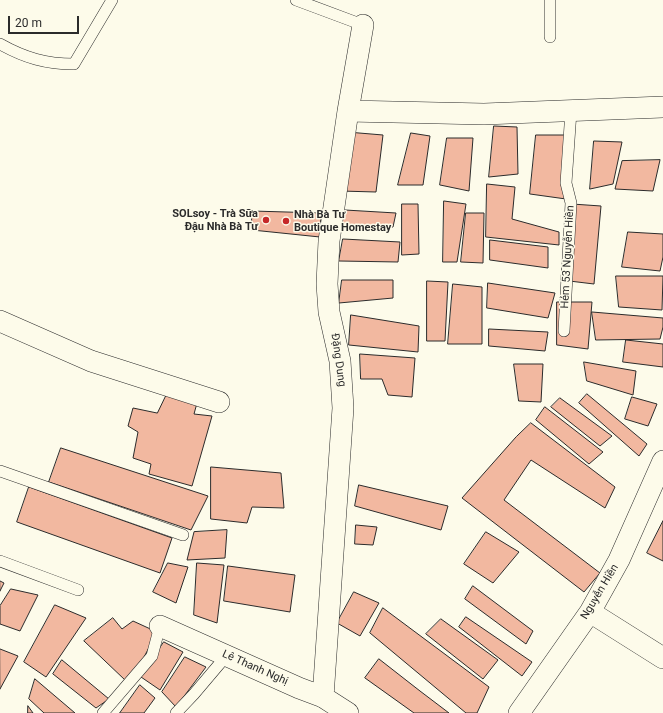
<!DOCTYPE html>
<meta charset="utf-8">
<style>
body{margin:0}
#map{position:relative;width:663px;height:713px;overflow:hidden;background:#fdfbea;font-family:Roboto,sans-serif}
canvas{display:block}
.scale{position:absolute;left:8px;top:16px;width:71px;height:18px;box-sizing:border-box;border:2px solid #2b2b2b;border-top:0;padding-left:5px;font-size:12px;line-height:14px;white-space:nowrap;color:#2b2b2b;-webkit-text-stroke:3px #fdfbea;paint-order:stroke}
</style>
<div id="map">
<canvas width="663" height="713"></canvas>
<div class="scale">20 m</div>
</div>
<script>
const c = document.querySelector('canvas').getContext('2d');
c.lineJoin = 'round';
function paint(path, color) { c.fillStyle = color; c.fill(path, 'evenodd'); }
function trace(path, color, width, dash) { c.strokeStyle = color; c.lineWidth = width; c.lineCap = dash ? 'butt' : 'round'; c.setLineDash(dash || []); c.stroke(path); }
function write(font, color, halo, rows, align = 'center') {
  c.font = font + ' Roboto,sans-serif'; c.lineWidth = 3; c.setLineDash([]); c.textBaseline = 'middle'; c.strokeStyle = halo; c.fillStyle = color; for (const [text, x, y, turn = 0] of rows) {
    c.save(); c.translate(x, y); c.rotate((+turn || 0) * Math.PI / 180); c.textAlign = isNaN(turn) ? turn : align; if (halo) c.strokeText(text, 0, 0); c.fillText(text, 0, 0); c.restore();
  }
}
const building = new Path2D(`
 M494 126 517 127 518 174 489 177Z
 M347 132 383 135 376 192 340 191Z
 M411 133 430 136 423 185H398Z
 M536 135H573L566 199 530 194Z
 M447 138H473L469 191 440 185Z
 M594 141 622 142 613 184 590 189Z
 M660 160 653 191 615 189 622 161Z
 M487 184 515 187 512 219 559 232V245L486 237Z
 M444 201 466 204 457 262H443Z
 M402 204H418L419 254 402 255Z
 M572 204 601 206 594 284 561 280Z
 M345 210 396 213 393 227 341 228Z
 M252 211 321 213 320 237 252 230Z
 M466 213H484L483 263 461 262Z
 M628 232 663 234V257L660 271 622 267Z
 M343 239 400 242 398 262 339 261Z
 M490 240 548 247V268L490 260Z
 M616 276H663L662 310 619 307Z
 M342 280H393V298L339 303Z
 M427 281 448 282 445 341H427Z
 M488 283 555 293 548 318 487 308Z
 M453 284 482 287V344H448Z
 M557 302H592L588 349 557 345Z
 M592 312 663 318V327L660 339 596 340Z
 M351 315 419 326 418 352 349 345Z
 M489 329 548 332 545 351 489 346Z
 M626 340 663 344V367L623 362Z
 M360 354 415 358 412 397 388 395 382 379H361Z
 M584 362 636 371 633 395 587 381Z
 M514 364H543L541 402 519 401Z
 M167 394 197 403 194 414 212 416 192 486 149 474 151 464 133 458 138 432 128 426 133 408 157 413Z
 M587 394 647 444 639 456 579 403Z
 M632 397 657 404 648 426 625 419Z
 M560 398 612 436 600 446 551 407Z
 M545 407 603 452 589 464 536 420Z
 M531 423 615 487 605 508 531 460 504 500 600 573 584 592 462 498 516 437Z
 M61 448 208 496 191 530 49 482Z
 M211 467 281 473 284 508 252 507 247 523 211 519Z
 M359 485 448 506 441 530 355 506Z
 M29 487 172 538 160 573 17 522Z
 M663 521V561L647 553Z
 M356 525 377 527 373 545 355 544Z
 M227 530 225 558 187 560 194 532Z
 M486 532 519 552 493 583 464 564Z
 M168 563 188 567 176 603 153 592Z
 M197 563 224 565 217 623 194 615Z
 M228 566 295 575 290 612 224 601Z
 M0 581 4 583 0 591Z
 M473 586 533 631 526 644 465 599Z
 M11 589 38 595 20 631 0 624V606Z
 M354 592 379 603 360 636 337 623Z
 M55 605 86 618 46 677 24 662Z
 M383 608 489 687 477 713H466L370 633Z
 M466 617 532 662 522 676 459 627Z
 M113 618 122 629 133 621 157 632 142 661 125 680 84 641Z
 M441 619 498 660 483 679 426 634Z
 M164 642 183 652 160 690 141 677Z
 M0 649 18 656 0 689Z
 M185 657 206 667 176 707 162 692Z
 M379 659 420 691 449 713H414L365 678Z
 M62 660 109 699 96 708 53 674Z
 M35 679 75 713H44L29 699Z
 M140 685 155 698 144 713H120Z
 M28 706 33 713H28Z`);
paint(building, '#f2b8a0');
trace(building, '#2b2b2b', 1);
const service = new Path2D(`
 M296 0 363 25
 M550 0V37
 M0 44C25 58 46 64 74 64L112 0
 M564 331 571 203 566 183 571 111
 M0 471 183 535
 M0 561 78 590
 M103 713 152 656 160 626
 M176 713 194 694 227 655`);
const minor = new Path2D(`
 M348 111 484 114 663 107
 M0 321 91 361 219 402
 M590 612 663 658
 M160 626 299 688 323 697 348 713
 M323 697 343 408 340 361 329 312 327 284 329 241 348 111 363 25
 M519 713 590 612 619 560 663 461`);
trace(service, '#2b2b2b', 12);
trace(minor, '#2b2b2b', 22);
trace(service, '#fdfbea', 11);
trace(minor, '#fdfbea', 21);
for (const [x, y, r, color] of [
 [266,220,4,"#c62828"],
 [286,221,4,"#c62828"]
]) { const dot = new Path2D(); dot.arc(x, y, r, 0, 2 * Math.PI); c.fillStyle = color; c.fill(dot); trace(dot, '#fdfbea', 1.5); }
write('bold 11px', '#2b2b2b', '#fdfbea', [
 ["SOLsoy - Trà Sữa",258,214],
 ["Đậu Nhà Bà Tư",258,227],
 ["Nhà Bà Tư",294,215,"left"],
 ["Boutique Homestay",294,228,"left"]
], 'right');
write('11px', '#2b2b2b', '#fdfbea', [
 ["Hẻm 53 Nguyễn Hiền",568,257,-87],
 ["Đặng Dung",338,360,82],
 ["Nguyễn Hiền",600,592,-59],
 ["Lê Thanh Nghị",255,668,24]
]);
</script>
